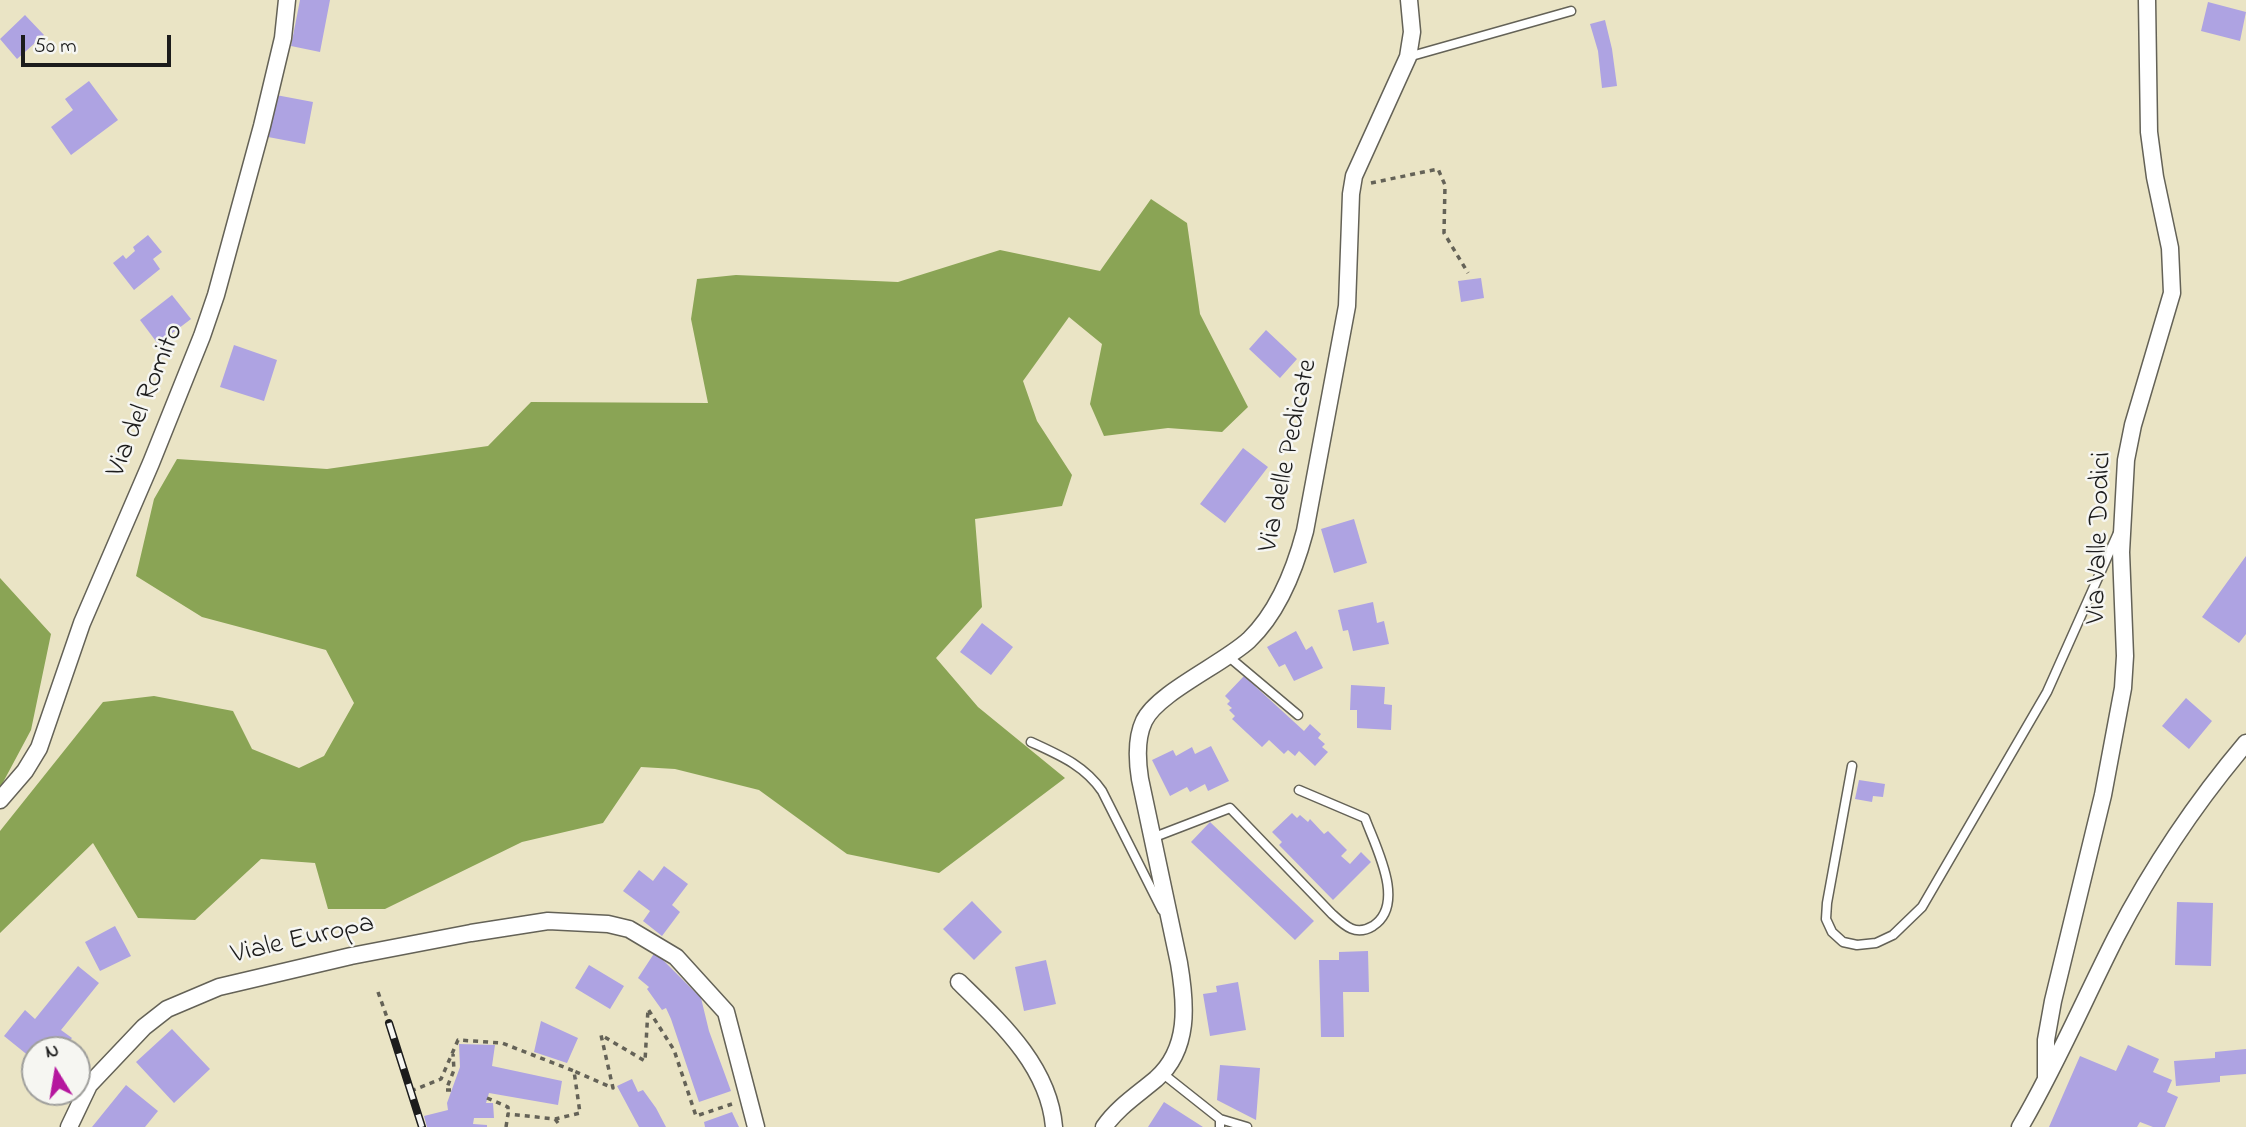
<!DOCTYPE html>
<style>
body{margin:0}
#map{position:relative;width:2246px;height:1127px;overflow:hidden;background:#eae4c5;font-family:"Indie Flower",sans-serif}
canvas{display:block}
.north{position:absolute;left:21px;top:1036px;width:70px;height:70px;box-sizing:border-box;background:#f6f6f2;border:2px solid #9f9f9c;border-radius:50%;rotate:349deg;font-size:19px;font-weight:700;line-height:28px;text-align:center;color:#1c1c1c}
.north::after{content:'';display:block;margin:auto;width:24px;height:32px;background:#b5179e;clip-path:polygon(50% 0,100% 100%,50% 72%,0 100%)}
.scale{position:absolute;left:21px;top:35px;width:150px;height:32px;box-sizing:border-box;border:4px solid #1c1c1c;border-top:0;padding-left:9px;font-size:21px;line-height:24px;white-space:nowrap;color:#1c1c1c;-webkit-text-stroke:5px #f6f6f2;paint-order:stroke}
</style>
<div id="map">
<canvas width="2246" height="1127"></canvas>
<div class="north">N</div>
<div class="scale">50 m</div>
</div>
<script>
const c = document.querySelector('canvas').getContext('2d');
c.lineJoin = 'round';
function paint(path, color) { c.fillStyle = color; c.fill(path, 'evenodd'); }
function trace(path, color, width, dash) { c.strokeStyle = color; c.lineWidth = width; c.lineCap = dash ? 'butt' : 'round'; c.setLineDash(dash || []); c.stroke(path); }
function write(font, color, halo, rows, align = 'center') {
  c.font = font + ' "Indie Flower",sans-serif'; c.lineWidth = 5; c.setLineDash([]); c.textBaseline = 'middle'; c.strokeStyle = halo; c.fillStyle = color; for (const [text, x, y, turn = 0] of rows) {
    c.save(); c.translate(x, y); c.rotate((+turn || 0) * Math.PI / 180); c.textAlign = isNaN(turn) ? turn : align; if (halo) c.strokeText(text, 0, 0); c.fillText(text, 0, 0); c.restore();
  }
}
paint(new Path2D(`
 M1151 199 1187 223 1200 314 1248 407 1222 432 1168 428 1104 436 1090 404 1102 344 1069 317 1023 381 1037 421 1072 475 1062 506 975 519 982 607 936 658 978 707 1065 778 939 873 847 854 759 790 675 769 641 767 603 823 522 842 385 909H328L315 863 261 859 195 920 138 918 93 843 0 933V831L103 702 154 696 233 711 252 749 299 768 324 756 354 703 326 650 202 617 136 576 154 499 177 459 327 469 488 446 531 402 708 403 691 319 697 279 736 275 898 282 1000 250 1100 271Z
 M0 578 51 634 31 730 0 788Z`), '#8aa455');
paint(new Path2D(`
 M300 0H330L320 52 291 46Z
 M2208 2 2246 12 2240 41 2201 31Z
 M25 15 44 35 17 59 0 39Z
 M1605 20 1612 49 1617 86 1602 88 1598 51 1590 24Z
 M89 81 118 120 71 155 51 127 73 110 65 99Z
 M276 95 313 102 305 144 268 137Z
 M148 235 162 252 153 259 160 269 134 290 113 263 123 255 126 259 135 251 133 247Z
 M1481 278 1484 298 1461 302 1458 281Z
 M172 295 191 319 158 344 140 320Z
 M1266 330 1297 359 1280 378 1249 349Z
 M234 345 277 360 264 401 220 387Z
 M1243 448 1268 467 1225 523 1200 504Z
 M1354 519 1367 563 1334 573 1321 529Z
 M2246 556V634L2239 643 2202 617Z
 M1373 602 1377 623 1384 621 1389 644 1353 651 1348 630 1343 631 1338 610Z
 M982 623 1013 647 991 675 960 652Z
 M1296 631 1306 650 1312 646 1323 668 1294 681 1285 664 1279 667 1267 647Z
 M1244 676 1304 731 1310 724 1321 734 1318 738 1325 744 1322 747 1328 752 1315 766 1299 751 1295 756 1288 750 1284 754 1269 740 1262 747 1232 719 1235 716 1229 710 1232 708 1227 704 1230 701 1225 696Z
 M1351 685 1385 687 1384 704 1392 705 1391 730 1357 728V710H1350Z
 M2186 698 2212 721 2189 749 2162 726Z
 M1211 746 1229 781 1208 791 1205 784 1190 792 1187 787 1170 796 1152 760 1173 750 1176 756 1192 747 1195 754Z
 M1859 780 1885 784 1883 797 1873 796 1872 802 1855 799Z
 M1292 813 1297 818 1300 815 1308 822 1310 819 1324 834 1328 831 1347 850 1341 856 1350 864 1361 852 1371 862 1333 900 1279 845 1282 842 1272 832Z
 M1210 822 1314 921 1295 940 1191 842Z
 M664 866 688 884 672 905 680 912 662 936 643 921 650 911 623 891 639 870 653 881Z
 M972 901 1002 932 974 960 943 929Z
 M2177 902 2213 903 2211 966 2175 965Z
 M115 926 131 956 100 971 85 942Z
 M1368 951 1369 992H1343L1344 1037H1321L1319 960H1339V952Z
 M655 952 701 998 709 1031 731 1091 699 1102 671 1019 666 1008 662 1010 647 989 649 987 638 978Z
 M1046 960 1056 1004 1024 1011 1015 967Z
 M589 965 624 986 610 1009 575 988Z
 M78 966 99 983 61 1030 72 1038 62 1050H35V1061L4 1036 25 1010 35 1019Z
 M1238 982 1246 1030 1210 1036 1203 994 1217 992 1216 986Z
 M541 1021 578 1038 567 1063 534 1052Z
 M172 1029 210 1069 174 1103 136 1062Z
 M459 1044 495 1045 492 1066 562 1081 558 1105 489 1093 486 1103H493L494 1118H474L473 1124 487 1125V1127H427L424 1116 448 1110 447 1103 460 1067Z
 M2128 1045 2159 1059 2153 1072 2172 1080 2167 1092 2178 1097 2165 1127H2153L2140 1122 2137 1127H2049L2080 1056 2116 1071Z
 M2246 1049V1074L2220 1076V1082L2176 1086 2174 1061 2215 1058V1052Z
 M1220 1065 1260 1068 1256 1120 1217 1100Z
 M632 1079 638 1092 643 1090 656 1108 666 1127H639L617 1086Z
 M126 1085 158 1111 145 1127H92Z
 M1164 1102 1203 1127H1148Z
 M732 1112 739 1127H705L704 1122Z`), '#aea3e2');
const service = new Path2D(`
 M1408 57 1571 11
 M1229 657 1298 715
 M1031 742C1059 755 1084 765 1102 791L1162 910
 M1852 766 1827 903 1826 919 1832 932 1843 942 1857 945 1876 943 1893 935 1922 907 2047 692 2118 533
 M1152 838 1230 808 1331 913C1344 925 1355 937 1373 926 1407 904 1375 846 1365 818L1299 790
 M1162 1073 1220 1119V1127
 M1220 1119 1247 1127`);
const minor = new Path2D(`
 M0 800 25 771 39 748 82 623 151 463 202 336 216 295 262 126 283 38 287 0
 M959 982C1000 1022 1049 1066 1054 1127
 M2046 1077V1040L2053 1001 2103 795 2123 688 2125 656 2121 552 2126 460 2133 425 2172 293 2170 248 2155 177 2149 132 2147 0
 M69 1127 89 1085 144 1027 167 1009 219 987 351 956 471 933 548 921 608 924 629 929 676 957 726 1012 756 1127
 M1104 1127C1118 1107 1137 1095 1156 1079 1190 1049 1186 1004 1179 963L1140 779C1137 760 1136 738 1144 721 1157 693 1223 664 1249 640 1278 612 1295 569 1305 531L1347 306 1351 194 1354 176 1408 57 1412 32 1409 0
 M2020 1127C2056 1066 2084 1000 2116 937 2152 868 2196 802 2246 743`);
trace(service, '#646257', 11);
trace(minor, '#646257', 19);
trace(new Path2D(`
 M1371 183 1438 169 1445 185 1444 233 1468 273
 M378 992 389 1023
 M451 1090H446L454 1070 453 1054
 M411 1091 441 1079 458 1040 502 1043 574 1071
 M487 1098 508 1107V1114
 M555 1119 561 1127
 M506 1127 508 1114 555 1119 580 1113 574 1071 613 1088 601 1035 645 1061 648 1009 674 1050 696 1116 732 1104`), '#646257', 3.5, [5, 5]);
trace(service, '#fff', 8);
trace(minor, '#fff', 16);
const rail = new Path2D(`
 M389 1023 422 1127`);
trace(rail, '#1c1c1c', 8);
trace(rail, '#f6f6f2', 5, [16]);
write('28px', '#1c1c1c', '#f6f6f2', [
 ["Via del Romito",147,401,-68],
 ["Via delle Pedicate",1290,456,-78],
 ["Via Valle Dodici",2101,538,-88],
 ["Viale Europa",303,941,-13]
]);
</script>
